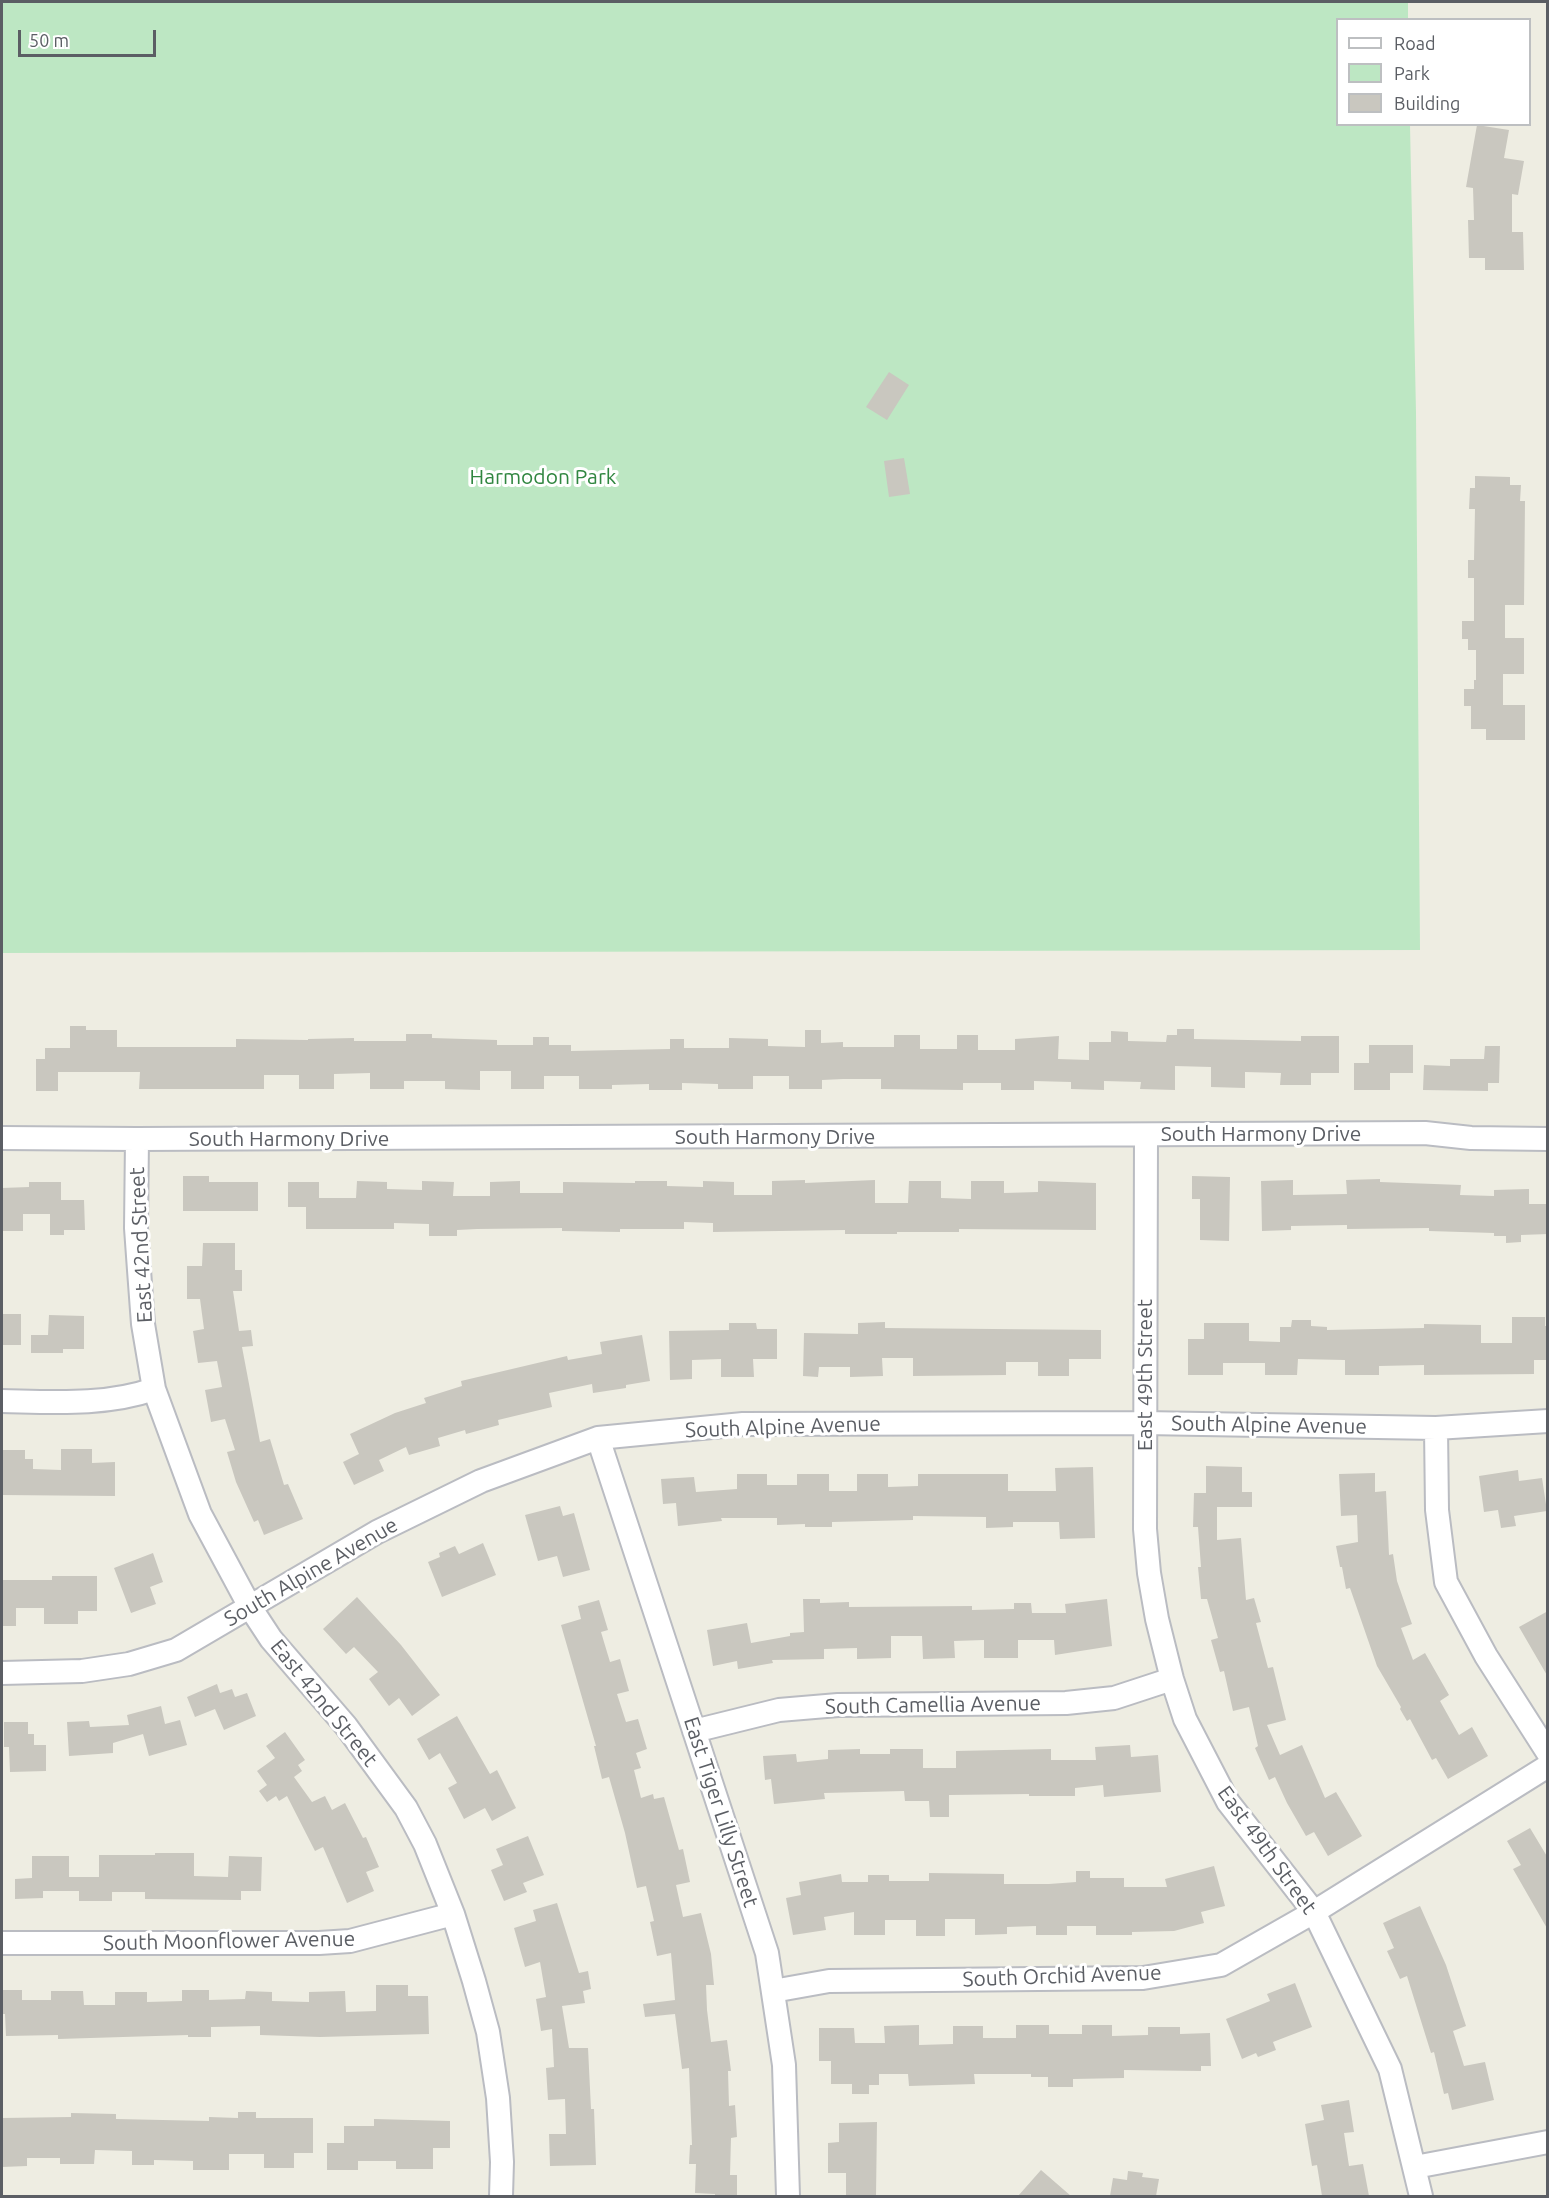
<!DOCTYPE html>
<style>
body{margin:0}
#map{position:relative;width:1549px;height:2198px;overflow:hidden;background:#eeede2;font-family:Ubuntu,sans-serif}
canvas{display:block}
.frame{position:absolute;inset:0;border:3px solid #5b5e64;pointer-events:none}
.legend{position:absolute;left:1336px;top:18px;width:195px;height:108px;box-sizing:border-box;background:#fff;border:2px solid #bdbfc1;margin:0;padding:8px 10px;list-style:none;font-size:18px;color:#5b5e64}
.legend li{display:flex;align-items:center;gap:12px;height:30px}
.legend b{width:30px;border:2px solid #bdbfc1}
.scale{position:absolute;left:18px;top:30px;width:138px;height:27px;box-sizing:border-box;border:3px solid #5b5e64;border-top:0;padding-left:8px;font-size:18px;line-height:21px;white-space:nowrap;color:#5b5e64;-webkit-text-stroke:4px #fff;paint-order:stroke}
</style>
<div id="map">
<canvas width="1549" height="2198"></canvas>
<div class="frame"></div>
<ul class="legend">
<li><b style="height:8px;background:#fff"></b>Road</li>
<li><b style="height:16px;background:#bde7c3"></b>Park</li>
<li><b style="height:16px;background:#c9c7bf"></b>Building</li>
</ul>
<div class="scale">50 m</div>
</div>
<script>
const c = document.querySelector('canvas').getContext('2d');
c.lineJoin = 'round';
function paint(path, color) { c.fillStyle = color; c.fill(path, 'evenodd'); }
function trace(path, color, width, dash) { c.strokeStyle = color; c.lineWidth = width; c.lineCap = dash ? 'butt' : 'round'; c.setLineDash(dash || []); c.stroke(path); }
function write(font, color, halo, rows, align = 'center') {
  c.font = font + ' Ubuntu,sans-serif'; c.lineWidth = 6; c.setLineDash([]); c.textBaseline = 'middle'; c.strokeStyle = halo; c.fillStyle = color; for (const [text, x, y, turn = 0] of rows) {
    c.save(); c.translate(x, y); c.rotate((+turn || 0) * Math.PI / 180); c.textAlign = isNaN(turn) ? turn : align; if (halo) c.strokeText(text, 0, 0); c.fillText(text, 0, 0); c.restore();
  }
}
paint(new Path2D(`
 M2 2H1408V19L1338 20V124L1410 125 1416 413 1420 950 2 953Z`), '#bde7c3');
paint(new Path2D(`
 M1477 125 1509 130 1504 158 1524 161 1518 195 1512 194V232H1523L1524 270H1485V258H1469L1468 220H1474L1473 188 1466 187Z
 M889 372 909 385 887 420 866 407Z
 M904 458 910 494 889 497 884 461Z
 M1475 476 1510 477V485H1521L1520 501H1525L1524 605H1505V638H1524V674H1503V705H1525V740H1486V729H1471V706H1464V689H1474V680H1476V650H1468V639H1462V621H1474V578H1468V560H1474L1475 509H1469L1470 488H1475Z
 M70 1026H86V1030H117V1047H236V1039L308 1040V1039L354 1038V1041H406V1034H432V1038L497 1040V1045H533V1037H549V1045H571V1051L670 1049V1039H684V1048H729V1038L768 1039V1046L805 1047V1030H821V1043L843 1042V1047H894V1035H920V1049H957V1035H978V1050H1015V1039L1059 1036 1058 1059 1089 1060V1042H1111V1031L1128 1032V1041L1166 1042 1167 1035H1177V1029H1194V1039L1301 1041V1036H1339V1073H1311V1085H1280L1281 1073 1245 1072V1088L1211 1087V1067L1175 1066V1090L1140 1089 1141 1082 1104 1081V1090L1071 1089V1082L1034 1081V1090H1001V1083H963V1090L881 1089V1079H843L822 1080V1089H789V1076H753V1089H718V1084L682 1083V1090H649V1084L612 1085V1089H579V1076H544V1089H511V1071H480V1090L445 1089V1081H404V1089H370V1073L334 1074V1089H299V1075H264V1089H139L140 1072H58V1091H36V1059H45V1048H70Z
 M1369 1045H1413V1073H1390V1090H1354V1063H1369Z
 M1485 1046H1500L1499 1083H1488V1091L1423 1090 1424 1065 1450 1066V1059H1484Z
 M183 1176H209V1182H258V1211H183Z
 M1192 1176 1230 1177 1229 1241 1200 1240V1199H1192Z
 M1380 1179V1182L1461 1185 1460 1195 1494 1196V1190L1529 1189V1204H1548V1234L1521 1235V1242L1506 1243V1236H1494V1233L1429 1231V1228L1347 1229V1225L1291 1226V1230L1262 1231 1261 1181 1293 1180V1195L1347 1194 1346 1180Z
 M805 1180V1183L875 1180V1203H908L909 1181H941V1198L971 1199V1181H1004V1193L1038 1192V1181L1096 1183V1230L959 1229V1232H897V1234H845V1230L713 1232V1223L684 1222V1229H620V1232L562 1231V1228L477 1229 457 1230V1236H429V1224L394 1223V1229H306V1207H288V1182H319V1198H356L357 1181 387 1182V1189L422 1190V1181L454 1182 453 1196H490V1182L520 1181V1193H563V1182L635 1183V1181H667V1186L703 1187V1181L734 1182V1195H772V1181Z
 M29 1182H61V1200H84L85 1230H64V1235H50V1214H23V1231H2V1188L29 1187Z
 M203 1243H235V1270H242V1291H233L239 1331 251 1330 253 1346 242 1347 260 1442 270 1439 284 1485 288 1484 303 1519 264 1535 258 1520 254 1522 236 1482 227 1452 235 1450 225 1419 211 1422 205 1390 222 1387 217 1361 198 1363 193 1331 204 1329 200 1299H187V1266H202Z
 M2 1314H21V1345H2Z
 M49 1315 84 1316V1349H63V1353H31V1335H48Z
 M1512 1317H1545V1326H1548V1360H1534V1374L1424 1375V1365L1379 1366V1375H1345V1360L1298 1359 1297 1375H1265V1363H1223V1375H1188V1339H1204V1323H1249V1341L1280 1342V1327H1291L1292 1320H1311V1326L1327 1327V1330L1424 1328V1324L1481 1325V1343H1512Z
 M885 1322V1328L1101 1330V1359H1069V1376H1038V1362H1006V1375L913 1376V1358H882L883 1376 850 1377V1367H819L818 1377 803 1376 804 1333 858 1334V1323Z
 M729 1323H756L757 1329H777V1359H753L754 1377H721V1359L692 1360V1379L670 1380 669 1331 729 1330Z
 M642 1335 650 1381 626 1385V1388L593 1393 592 1384 549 1393 552 1407 498 1420 499 1425 466 1434 465 1430 438 1438 440 1446 409 1455 406 1447 379 1460 384 1471 354 1485 343 1462 359 1454 350 1434 395 1413 426 1403 424 1398 462 1386 461 1381 567 1356 568 1360 602 1354 600 1342Z
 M61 1449H92V1463L115 1462V1496L2 1495V1450H25V1459H33V1469L61 1470Z
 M1206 1466 1242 1467V1492H1252V1507H1217V1540L1241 1538 1246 1600 1254 1598 1261 1622 1256 1623 1268 1668 1273 1667 1286 1720 1267 1725 1280 1755 1302 1745 1325 1798 1336 1792 1362 1836 1328 1856 1314 1832 1306 1836 1287 1803 1275 1777 1269 1780 1255 1748 1258 1746 1249 1707 1233 1711 1224 1671 1220 1672 1211 1640 1218 1638 1207 1599H1201L1198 1567H1201L1198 1527H1193L1194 1493H1206Z
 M1093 1467 1095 1538 1060 1539 1059 1522H1013V1527L986 1528V1517L913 1516V1520L832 1522V1527H805V1524L777 1525V1518H721L722 1521 678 1526 676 1503 663 1504 661 1479 694 1477 696 1492 737 1489V1474H767V1485H797V1474H829V1491H857V1474H888V1487L918 1486V1474H1008V1491H1056L1055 1468Z
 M1518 1470 1519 1481 1542 1478 1547 1511 1514 1516 1516 1526 1501 1528 1498 1510 1484 1512 1479 1476Z
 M1375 1473V1492L1386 1491 1389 1555 1393 1554 1397 1581 1412 1624 1401 1628 1413 1660 1425 1653 1449 1695 1440 1701 1459 1735 1472 1727 1488 1756 1448 1779 1436 1758 1432 1760 1410 1719 1407 1721 1400 1709 1401 1707 1377 1666 1350 1588 1346 1589 1342 1567H1340L1336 1546 1358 1542 1357 1515 1341 1516 1339 1474Z
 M560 1506 563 1516 574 1513 590 1570 563 1577 557 1556 538 1561 525 1515Z
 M483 1543 496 1575 442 1597 428 1562 440 1557 439 1553 455 1546 459 1554Z
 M153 1553 163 1582 150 1587 156 1604 131 1613 114 1568Z
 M52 1576H97V1611H78V1624H44V1608H16V1626H2V1580H52Z
 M357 1597 401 1645 440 1695 412 1716 399 1698 389 1706 369 1679 378 1672 354 1647 346 1654 323 1629Z
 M803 1599H820V1603L849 1602V1607L972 1606V1610L1014 1609V1603H1031L1032 1613H1066L1065 1604 1107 1599 1112 1646 1055 1655 1054 1640H1018V1658H984V1640L954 1641 955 1658 923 1659 922 1636H891V1658L857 1659V1648L824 1649V1659L772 1660 773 1663 738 1669 737 1661 713 1666 707 1630 747 1623 751 1643 790 1636V1633L804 1632Z
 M599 1600 608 1630 601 1632 610 1662 620 1659 629 1691 617 1694 626 1722 638 1719 647 1749 636 1753 641 1768 634 1770 641 1798 653 1794 654 1799 664 1797 679 1850 683 1849 690 1882 676 1885 683 1917 701 1913 711 1954 714 1985H706L707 2010 711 2042 727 2040 731 2071H728L729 2106 735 2105 737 2137 731 2138 730 2175H737V2196H715V2194L695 2193 696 2164H689L690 2145H692L689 2068 682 2069 675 2014 645 2017 643 2004 675 2000 671 1953 657 1956 650 1922 654 1921 646 1886 637 1888 625 1833 609 1777 602 1779 594 1746H596L561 1625 581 1619 578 1606Z
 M1548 1611V1677L1519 1627Z
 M217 1684 220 1693 232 1689 235 1697 247 1693 256 1716 224 1730 215 1709 195 1717 187 1697Z
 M161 1706 165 1724 180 1720 187 1745 149 1756 143 1734 113 1743V1753L69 1756 67 1722 89 1721 90 1727 129 1725 127 1715Z
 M457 1716 490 1774 497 1770 516 1808 492 1821 485 1808 464 1819 448 1788 457 1783 440 1753 429 1760 417 1739Z
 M4 1722H28V1734H34V1745H46V1771L10 1772 9 1747H4Z
 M285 1732 305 1760 298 1765 302 1771 294 1777 312 1802 325 1796 332 1810 345 1803 363 1838 366 1837 379 1867 366 1872 374 1891 347 1903 323 1847 315 1851 287 1796 279 1801 276 1796 267 1802 259 1791 267 1785 257 1771 275 1758 266 1746Z
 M1130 1745 1131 1757 1158 1755 1161 1792 1104 1797 1103 1785 1075 1788V1796H1029V1794L949 1795V1817H930L929 1801H905L904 1791 824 1793 825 1799 774 1804 771 1779 765 1780 763 1756 796 1754 797 1762 828 1759V1750L860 1749V1754H890V1749H923V1768H956V1751L1051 1749V1760H1096L1095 1747Z
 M1530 1828 1548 1858V1930L1513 1869 1521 1865 1507 1841Z
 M528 1836 544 1875 523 1883 527 1892 504 1901 491 1870 503 1865 496 1849Z
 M155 1853H194V1876L228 1877 229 1856 262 1857 261 1891H241V1900L145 1899V1892H112V1901H79V1891H43V1898L15 1899V1879L32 1878V1856H69V1877H99V1855H155Z
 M1214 1866 1225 1906 1201 1912 1204 1923 1174 1931 1132 1932V1935H1096V1926H1067V1935H1036V1926L1007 1927V1934L975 1935V1919H945V1936H916V1920H885V1935H854V1912L824 1917 826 1930 793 1935 786 1898 801 1895 799 1882 841 1874 842 1882H868V1875H889V1881H929V1873L1004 1874V1884H1049L1076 1882V1871H1090V1878H1124V1887H1167L1165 1879Z
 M557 1903 579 1973 588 1971 591 1989 583 1991 585 2003 562 2006 569 2048H588L591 2109H594L596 2165 550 2166 549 2134H566L565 2099 548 2100 546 2068 554 2067 552 2029 541 2031 536 1999 546 1997 540 1962 525 1967 514 1928 536 1921 533 1910Z
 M1420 1906 1446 1965 1466 2026 1453 2031 1464 2066 1485 2062 1494 2100 1452 2110 1448 2093 1444 2094 1434 2052 1431 2053 1407 1976 1400 1979 1387 1951 1394 1948 1383 1923Z
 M1295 1983 1312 2027 1273 2042 1276 2050 1258 2057 1256 2053 1242 2059 1226 2019 1270 2001 1267 1994Z
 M376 1985H408V1996H428L429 2034 320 2037 260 2035V2026L211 2027V2037H188V2035L58 2039V2035L6 2036 5 2014H2V1990H22V2000H51V1991H83L84 2005H115V1992H147V2002L182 2001V1990H209V2000L245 1999 246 1991 272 1992V2001L309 2002V1992L345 1991 346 2012 376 2011Z
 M919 2025V2045L953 2044V2026H983V2038H1016V2025H1049V2034H1082V2025H1112V2036L1148 2035V2027H1180V2034L1210 2033 1211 2066H1201V2071L1124 2070V2078L1073 2079V2087H1048V2077H1031V2074H974L975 2084 909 2086 908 2074H879V2085H869V2094H852V2084H831V2061H819V2028H854L855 2043H885L884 2026Z
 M1349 2100 1354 2132 1344 2133 1349 2166 1363 2164 1369 2196H1322L1317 2165 1312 2166 1305 2124 1324 2120 1321 2105Z
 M238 2112H256V2118H313V2153H294V2168H264V2154H229V2170H193V2161L154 2160V2165H132V2151L95 2150 94 2164H60V2158H27V2166L2 2167V2118L71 2117V2113L116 2114V2119L209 2121V2117L238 2118Z
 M374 2119 450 2121V2148H433V2169H396V2161H358V2170H327V2143H344V2126H374Z
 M877 2122 876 2196H846V2173H828V2143L839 2142V2123Z
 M1041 2170 1071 2196H1018Z
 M1128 2171 1143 2173 1142 2177 1159 2179 1156 2196H1110L1113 2178 1127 2180Z`), '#c9c7bf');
const minor = new Path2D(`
 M1146 1135 1145 1529 1149 1573 1157 1619 1172 1679 1185 1719 1228 1802 1314 1912 1390 2069 1421 2196
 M2 1138 137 1139 1425 1133 1471 1138 1548 1139
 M137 1139 136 1228 139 1270 143 1324 154 1389 200 1514 250 1607 271 1639 346 1726 406 1808 425 1844 453 1914 474 1981 488 2032 498 2098 502 2162 501 2196
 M2 1401C52 1402 106 1406 154 1389
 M1436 1428 1437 1510 1446 1582 1486 1656 1548 1753
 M598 1438 767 1953 784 2065 788 2196
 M2 1673 82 1671 129 1664 176 1650 377 1532 481 1481 598 1438 743 1424 1144 1423 1436 1428 1548 1421
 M694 1731 779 1710 838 1705 1066 1703 1114 1698 1172 1679
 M2 1943H319L350 1941 453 1914
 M773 1991 829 1981 1143 1978 1221 1965 1314 1912 1548 1766
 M1415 2167 1548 2142`);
trace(minor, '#babcc2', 26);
trace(minor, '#fff', 22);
write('21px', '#308640', '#fff', [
 ["Harmodon Park",543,477]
]);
write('21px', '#5b5e64', '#fff', [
 ["South Harmony Drive",1261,1134],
 ["South Harmony Drive",775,1137],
 ["South Harmony Drive",289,1139],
 ["East 42nd Street",141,1245,-93],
 ["East 49th Street",1145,1375,-90],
 ["South Alpine Avenue",1269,1425,1],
 ["South Alpine Avenue",783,1427,-2],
 ["South Alpine Avenue",311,1572,-30],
 ["East 42nd Street",324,1703,51],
 ["South Camellia Avenue",933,1705,-1],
 ["East Tiger Lilly Street",721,1812,72],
 ["East 49th Street",1267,1850,54],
 ["South Moonflower Avenue",229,1941,-1],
 ["South Orchid Avenue",1062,1976,-2]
]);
</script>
